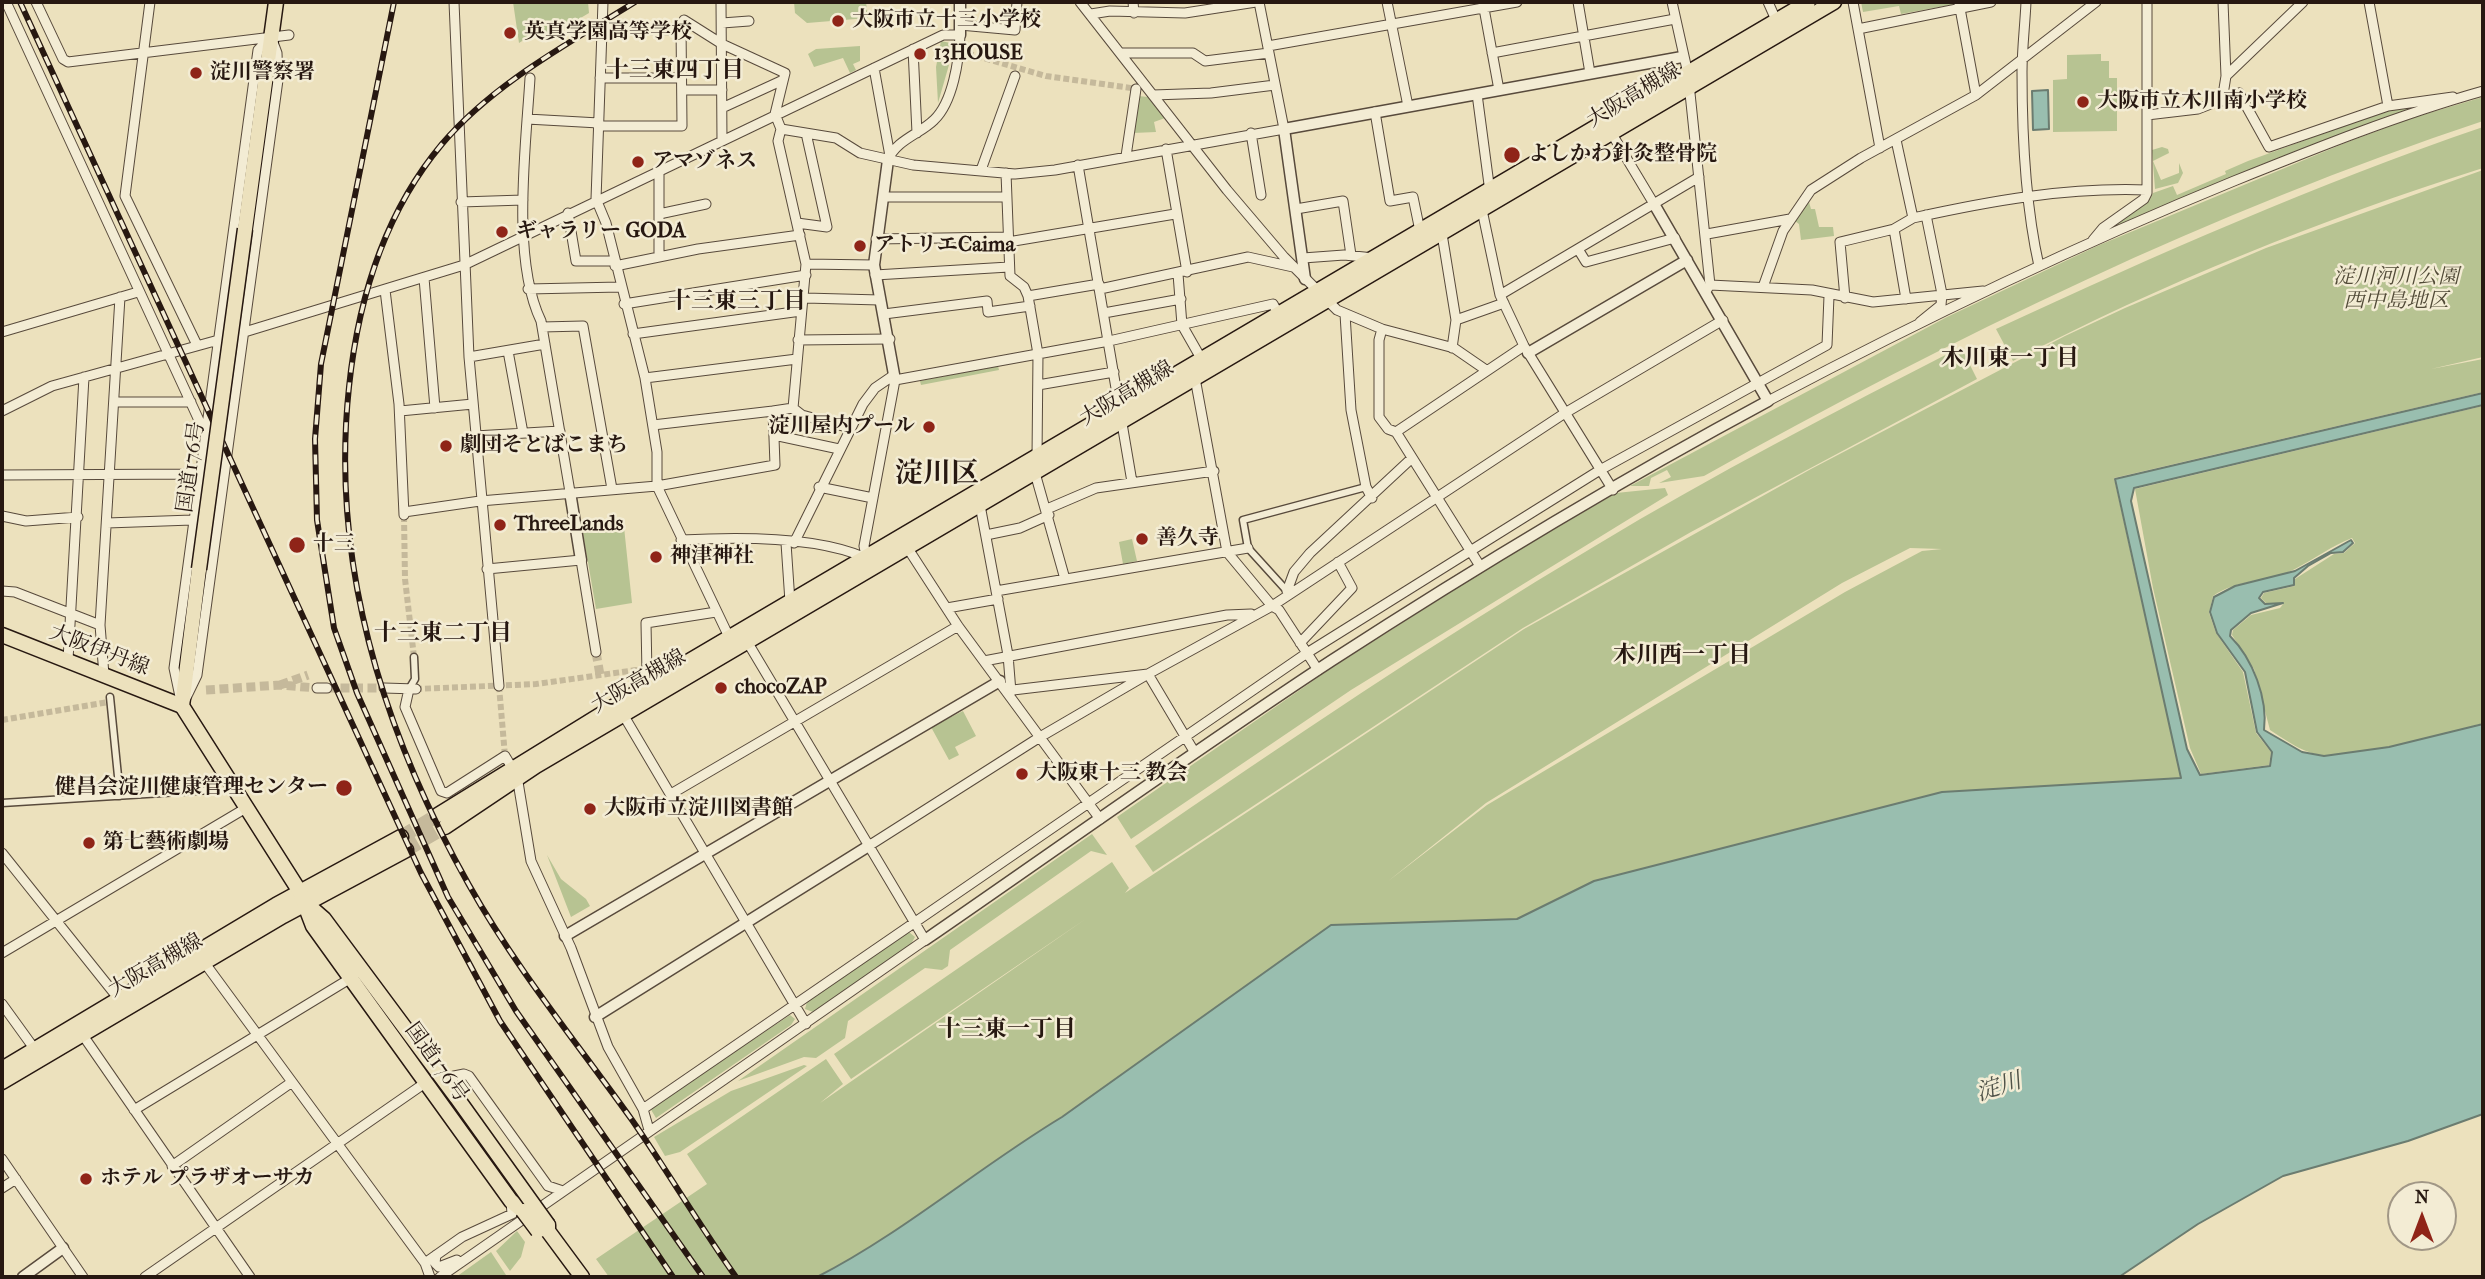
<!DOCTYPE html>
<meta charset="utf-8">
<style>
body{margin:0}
#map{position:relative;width:2485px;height:1279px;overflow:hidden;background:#ece1bd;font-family:"IM FELL French Canon",serif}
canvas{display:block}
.frame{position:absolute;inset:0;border:4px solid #271811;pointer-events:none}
.north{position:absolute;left:2387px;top:1181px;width:70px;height:70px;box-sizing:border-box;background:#f3ecd4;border:2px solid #a19786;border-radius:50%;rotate:0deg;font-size:19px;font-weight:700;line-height:28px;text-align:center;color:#271811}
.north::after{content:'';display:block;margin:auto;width:24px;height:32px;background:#8f2418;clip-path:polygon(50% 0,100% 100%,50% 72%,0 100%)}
</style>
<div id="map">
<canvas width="2485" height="1279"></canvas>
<div class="frame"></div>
<div class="north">N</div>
</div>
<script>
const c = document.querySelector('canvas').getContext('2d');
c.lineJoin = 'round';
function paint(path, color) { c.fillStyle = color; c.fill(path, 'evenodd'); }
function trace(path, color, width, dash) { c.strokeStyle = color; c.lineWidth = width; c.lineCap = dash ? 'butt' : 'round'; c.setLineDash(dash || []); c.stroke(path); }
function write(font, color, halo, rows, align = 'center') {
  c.font = font + ' "IM FELL French Canon","Noto Serif JP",serif'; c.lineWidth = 5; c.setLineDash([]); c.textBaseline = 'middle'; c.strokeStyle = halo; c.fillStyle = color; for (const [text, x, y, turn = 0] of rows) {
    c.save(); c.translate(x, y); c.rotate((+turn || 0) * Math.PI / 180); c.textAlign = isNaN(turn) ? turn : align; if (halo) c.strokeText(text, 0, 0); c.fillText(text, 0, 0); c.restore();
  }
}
paint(new Path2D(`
 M513 2H588L589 13 547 38 541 29 519 43Z
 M794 2H866L868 18 807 23 795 13Z
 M1861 2H1956V4L1901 14 1899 6 1863 12Z
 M941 41 955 44 938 103 936 67Z
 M860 46V61L853 64 856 70 850 73 843 58 814 67 808 54 816 49Z
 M2101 54V61H2109V78H2117V131L2053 132V80L2067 79V55Z
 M1138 96 1148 97 1165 118 1154 122 1156 132 1133 133Z
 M2483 97V121C2212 211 1953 337 1704 476L1659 483 1671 477 1667 470 1651 478 1649 486H1630L1947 317 2097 246 2345 143 2412 118Z
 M2420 105 2260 165 2118 226 2116 223 2150 199 2153 193 2173 186 2177 195 2226 174 2225 171 2248 161 2388 110Z
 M2483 127V168C2322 219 2163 283 2013 361L1996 329C2156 255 2316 184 2483 127Z
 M2162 147 2168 149 2169 153 2153 161 2161 180 2179 173V163L2183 173 2178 183 2155 189 2152 150Z
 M2483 170V357L2431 369 2483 359V392L2114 478 2181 778 1942 792 1594 881 1517 919 1332 925 1062 1117C979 1167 903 1233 817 1277H609L596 1259 707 1184 687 1154 826 1059 843 1084 820 1103 1087 918 851 1079 834 1054 1112 862 1129 888 1125 893 1524 629 1811 469 2065 336 2125 308 2266 248ZM1910 548 1942 549 1922 551 1845 592 1487 805 1387 882 1486 803 1842 583Z
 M1809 202 1811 209H1815L1819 227H1833L1834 236 1801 240 1799 224 1795 221Z
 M1961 347 1977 379 1691 532 1523 628 1153 872 1135 846C1286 742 1437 640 1595 546 1714 474 1838 410 1961 347Z
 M998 366 999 370 921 385 920 381Z
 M2483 406V723C2444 735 2363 756 2323 755 2304 754 2286 740 2270 730L2254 669 2232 635 2233 630 2251 615 2280 608 2284 603H2266L2261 598 2264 593 2295 586V579L2334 554 2344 553 2355 543 2352 538C2333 545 2314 559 2295 569 2269 582 2237 579 2213 596L2209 613 2216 633 2243 672 2256 733 2271 752 2269 765 2201 774 2190 748 2153 588 2135 489Z
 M1665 488 1668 495 1351 690 1131 839 1117 817 1330 669 1490 567 1616 493Z
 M624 527 632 603 596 609 583 533Z
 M1132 539 1137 561 1123 564 1119 542Z
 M963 711 976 736 955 747 959 755 949 760 931 727Z
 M1092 834 1107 855 1091 851 950 950 948 966 942 970 925 968 848 1021 845 1038 816 1058 804 1057 738 1081Z
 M547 855 561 879 586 899 590 906 571 917Z
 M909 932 915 937 911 944 813 1012 805 1009 807 1002Z
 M790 1015 795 1019 791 1025 656 1118 650 1108Z
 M804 1065 807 1066 680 1152 665 1156 654 1137 731 1091Z
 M517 1231 525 1242 521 1257 510 1271 496 1251Z
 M491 1252 506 1275 456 1277Z`), '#b7c392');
const water = new Path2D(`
 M2048 90 2049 129 2033 130 2032 91Z
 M2483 393V405L2134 488 2131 501 2187 749 2200 775 2270 766 2272 752 2257 732 2245 672 2217 633 2210 612 2214 597 2235 586 2295 571 2351 540 2353 543 2343 552 2331 553 2308 566 2294 578V585L2263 592 2259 598 2265 604 2283 603 2251 613 2231 630 2230 636C2253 659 2268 699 2264 730L2302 752 2324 756 2389 747 2483 724V1114L2408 1141 2283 1176 2198 1224 2119 1277H817C903 1233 979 1167 1062 1117L1331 925 1517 919 1594 881 1942 792 2181 778 2115 479Z`);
paint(water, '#99beaf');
trace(water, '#6b7c70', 2);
trace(new Path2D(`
 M959 51 1046 76 1138 89
 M404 516 405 579 414 657
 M499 686 505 756
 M416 689 536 684 636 670 647 674
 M2 720 109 702`), '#c5b99b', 6, [6, 3]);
trace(new Path2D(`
 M596 652 600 675
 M280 685 308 675
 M327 688H384
 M206 690 280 685 317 688`), '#c5b99b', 9, [9, 4.5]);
trace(new Path2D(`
 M401 837 438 815
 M406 850 445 827`), '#c5b99b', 14, [14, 7]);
const pedestrian = new Path2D(`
 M1287 591 1248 548 1243 520 1366 487
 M409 689 415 679 414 657
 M110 697 120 796
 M2 803 211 790`);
const minor = new Path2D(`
 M6 2 203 429
 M36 2 63 59 68 62 289 35
 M150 2 125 196 197 345
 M454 2 469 357 499 686
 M603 2 596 199 606 223 645 378 657 452V486L730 639
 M721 2 722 141
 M1080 2 1227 190 1284 257 1337 310 1382 329 1454 348 1486 370
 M1133 2 1134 13
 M1387 2 1408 106
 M1578 2 1590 73
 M1672 2 1688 74 1710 285
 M1768 2 1776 20
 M1853 2 1880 148
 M2026 2C2025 25 2022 49 2022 72 2022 136 2025 204 2039 266
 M2369 2 2388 106
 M1483 3 1499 90
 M1959 3 1976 95
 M1091 14 1110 11 1185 13 1256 2
 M722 23 749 21
 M960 25 1015 30 1017 2
 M602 29 681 30
 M1858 29 1991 2
 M271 37 277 53 278 80 197 675 182 706 174 668 258 50Z
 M1268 46 1517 2
 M913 49 917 133
 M1120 53H1193L1205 61 1269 53
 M1492 53 1675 19
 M874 68 890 156
 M2226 76 2303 2
 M530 78C526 146 511 259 541 321L570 492
 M600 78H681
 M682 90H722
 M1477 94 1490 192
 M1153 95 1211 93 1275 85
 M2222 101 2226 76 2223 2
 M722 108 783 80
 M1375 112 1390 201 1413 197 1420 231
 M2147 115 2198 109 2239 93 2269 147 2388 106 2453 97
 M527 119 599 123
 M781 129 836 138 860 153 913 165 1015 174 1055 170 1284 129 1259 2
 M1251 133 1261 195
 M1612 134 1654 204
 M1896 140 1913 218C1990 201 2067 187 2147 190
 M1166 149 1187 272
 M1126 156 1136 89
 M1078 165 1132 482
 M981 170 1015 76
 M1006 173 1010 276 1024 287 1028 296 1038 354 1037 457
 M886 197H1005
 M461 202 523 200
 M1484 205 1482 210 1500 295 1524 346 1613 490
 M1296 209 1343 201 1351 255
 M568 213 576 261H614
 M659 214 706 204
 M797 223 827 227 806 133
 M1894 229 1906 299
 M1442 234 1456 320 1452 348
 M1707 234 1790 219
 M876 239 1007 237
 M2093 240 2103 228 2144 199 2147 193V2
 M1008 242 1175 214
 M1578 249 1586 262 1675 238
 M659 256V171
 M1303 258 1344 255 1374 258
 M806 264 874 265
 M615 266 698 249 800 235
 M1178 274 1182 325 1202 360
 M875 275 1009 267
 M424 278 435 408
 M1763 287 1783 231 1811 190 1861 158 1976 95 2096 2
 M528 289 620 287
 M1100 289 1248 257 1293 267
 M385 290 399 404 404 515
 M1706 291 1710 285 1812 290 1873 302 1983 291
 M1500 295 1699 177
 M1028 296 1099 284
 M805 298 880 300
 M1845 298 1840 242 1894 229 1913 218
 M624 304 806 275
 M1104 313 1181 299
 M884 314 987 301 988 312 1030 306
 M1345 314 1351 410 1366 487 1372 498
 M1456 320 1504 303
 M1920 322 1941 305 1942 294 1926 215
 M542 327 583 326 612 489
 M1382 329 1379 340V417L1388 429 1396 432
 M2 332 138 292
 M238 334 464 265 943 35H960C959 60 953 102 934 120 920 134 896 140 888 160
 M633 334 801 311
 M798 340 890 339
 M508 351 523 433
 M469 357 545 344
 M645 378 797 359
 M1195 378 1227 552 1272 606 1279 610 1318 670
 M1038 385 1114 372
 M1768 401C1919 321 2075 246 2234 181 2316 148 2398 115 2483 91
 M114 402H191
 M793 408 802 415 850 428
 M2 411 52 386 222 339
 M400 411 473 404
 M653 425 773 411
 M774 435 839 449
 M475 436 560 431
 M1035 473 1065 579
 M2 475 199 474
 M819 487 873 498
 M980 505 1008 655 1011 692
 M1047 509 1096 488 1214 471
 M404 512 480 501 657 486 775 465 773 411 793 408 806 264 778 141 781 129 775 114 785 73 722 44 684 20 681 25 682 126H598
 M2 516 26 521 78 517
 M107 523 192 520
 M986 535 1020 528 1049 515
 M681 540C734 537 817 536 866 558
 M786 543 790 602
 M794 543 863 404 875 388 894 375
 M905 544 958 626 1100 819
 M867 561 864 546 895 380 1109 341 1273 304 1279 315
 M1480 566 1396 432 1524 346
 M487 569 581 560 596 652
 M2 591 15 592 100 625
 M996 591 1248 548
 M1289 594 1287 591 1294 572 1310 553 1412 458
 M947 608 998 599
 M1300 643 1352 588 1338 562
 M68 660 84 377
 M984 661 1227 615 1251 614
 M104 675 100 625 120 297
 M652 683 647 674 646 623 716 612
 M317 688H327
 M384 688 416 689
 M409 689 405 707 441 791 447 793 505 756 517 776 531 861 571 948 608 1047 643 1109 649 1130
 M1013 690 1148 674 1195 753
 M624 716 806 1024
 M671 794 958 626
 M867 847 1040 737 1148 674 1272 606 1565 413 1723 320
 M2 853 118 998
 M2 953 246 808
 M204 962 425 1263 430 1277
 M2 1004 36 1051
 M82 1034 250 1277
 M451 1088 454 1076 464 1074 469 1076 548 1186 563 1191
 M643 1109 1307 653 1600 470 1827 345 1829 296
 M134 1110 351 978
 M2 1159 83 1277
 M172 1166 292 1082
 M2 1188 16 1179
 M436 1255 435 1263 439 1267 457 1260
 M425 1263 462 1237 512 1214 511 1201
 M145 1277 425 1083
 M440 1277 925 940 748 643 744 642`);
const tertiary = new Path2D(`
 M960 2V35
 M888 160 874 265 895 380
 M1305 279 1284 129 1682 57
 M1528 353 1687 260
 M570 492 581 560
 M565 936 1000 681
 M925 940C1060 847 1194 751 1331 661 1473 569 1619 481 1768 401L1654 204
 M595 1017 867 847
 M23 1277 63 1248`);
const primary = new Path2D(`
 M2 635 182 706
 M438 815 652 683 1808 2
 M445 827 536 766 1834 2
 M2 1069 276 905 401 837
 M2 1082 283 916 406 850`);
const trunk = new Path2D(`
 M245 229 276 2
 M199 569 182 706 300 892 313 926 511 1201 523 1211
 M308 905 324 919 457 1098
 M548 1225V1231L582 1277`);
trace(pedestrian, '#584a3c', 9);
trace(minor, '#584a3c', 11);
trace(tertiary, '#584a3c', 13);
trace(primary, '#271811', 17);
trace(trunk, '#271811', 17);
trace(pedestrian, '#f3ecd4', 6);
trace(minor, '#f3ecd4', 9);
trace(tertiary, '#f3ecd4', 10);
trace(primary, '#ece1bd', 14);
trace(trunk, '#ece1bd', 14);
const rail = new Path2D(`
 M20 2 421 873 500 1021 673 1277
 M394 2 321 364 315 439 317 520 334 628 357 693 448 897 516 1011 703 1277
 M635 2C568 44 494 83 442 144 385 212 358 300 349 387 330 563 383 732 469 885 515 967 577 1043 632 1120 668 1172 700 1226 736 1277`);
trace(rail, '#271811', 6);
trace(rail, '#f3ecd4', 3.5, [10]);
const trunkBridge = new Path2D(`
 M199 569 245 229
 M457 1098 548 1225
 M523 1211 538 1231`);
trace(trunkBridge, '#271811', 17, []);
trace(trunkBridge, '#ece1bd', 14);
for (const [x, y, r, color] of [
 [838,21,7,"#8f2418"],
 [510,33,7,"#8f2418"],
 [920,54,7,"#8f2418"],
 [196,73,7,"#8f2418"],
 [2083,102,7,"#8f2418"],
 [1512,155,9,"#8f2418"],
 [638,162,7,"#8f2418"],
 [502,232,7,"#8f2418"],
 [860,246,7,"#8f2418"],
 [929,427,7,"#8f2418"],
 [446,446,7,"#8f2418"],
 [500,525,7,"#8f2418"],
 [1142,539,7,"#8f2418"],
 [297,545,9,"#8f2418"],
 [656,557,7,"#8f2418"],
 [721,688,7,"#8f2418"],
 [1022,774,7,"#8f2418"],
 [344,788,9,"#8f2418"],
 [590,809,7,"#8f2418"],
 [89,843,7,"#8f2418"],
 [86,1179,7,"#8f2418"]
]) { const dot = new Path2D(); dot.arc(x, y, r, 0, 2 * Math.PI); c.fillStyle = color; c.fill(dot); trace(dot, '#f3ecd4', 2.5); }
write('bold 21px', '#271811', '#f3ecd4', [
 ["大阪市立十三小学校",852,21],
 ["英真学園高等学校",524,33],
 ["13HOUSE",934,54],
 ["淀川警察署",210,73],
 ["大阪市立木川南小学校",2097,102],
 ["よしかわ針灸整骨院",1528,155],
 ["アマゾネス",652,162],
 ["ギャラリー GODA",516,232],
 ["アトリエCaima",874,246],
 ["淀川屋内プール",915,427,"right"],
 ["劇団そとばこまち",460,446],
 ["ThreeLands",514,525],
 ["善久寺",1156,539],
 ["十三",313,545],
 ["神津神社",670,557],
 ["chocoZAP",735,688],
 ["大阪東十三 教会",1036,774],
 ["健昌会淀川健康管理センター",328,788,"right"],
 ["大阪市立淀川図書館",604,809],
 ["第七藝術劇場",103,843],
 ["ホテル プラザオーサカ",100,1179]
], 'left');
write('21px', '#271811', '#f3ecd4', [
 ["大阪高槻線",1634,96,-31],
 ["大阪高槻線",1127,394,-31],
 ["国道176号",192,467,-82],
 ["大阪伊丹線",99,651,21],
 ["大阪高槻線",639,682,-30],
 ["大阪高槻線",156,966,-30],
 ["国道176号",436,1063,54]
]);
write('italic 21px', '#524b38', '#f3ecd4', [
 ["淀川河川公園",2396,278],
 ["西中島地区",2396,302]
]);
write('bold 23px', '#271811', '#f3ecd4', [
 ["十三東四丁目",675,71],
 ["十三東三丁目",737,302],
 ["木川東一丁目",2010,359],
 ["十三東二丁目",443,634],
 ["木川西一丁目",1682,656],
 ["十三東一丁目",1007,1030]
]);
write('italic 23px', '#4f5248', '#f3ecd4', [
 ["淀川",1999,1088,-18]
]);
write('bold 28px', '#271811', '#f3ecd4', [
 ["淀川区",937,475]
]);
</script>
